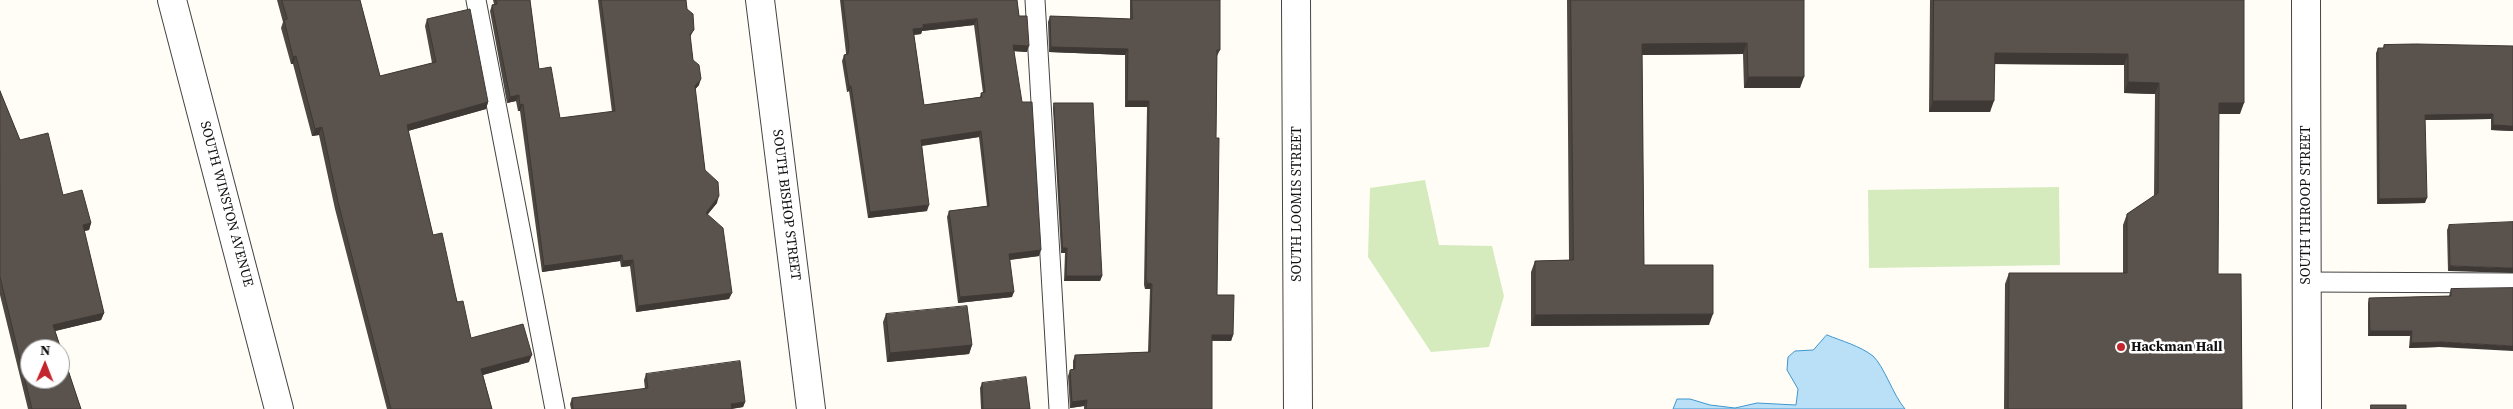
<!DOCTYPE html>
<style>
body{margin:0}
#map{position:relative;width:2513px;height:409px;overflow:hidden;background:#fffdf5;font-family:"Source Serif 4",serif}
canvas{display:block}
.north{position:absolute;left:20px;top:339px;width:50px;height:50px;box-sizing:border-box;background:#fff;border:1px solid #a0a0a0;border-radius:50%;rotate:1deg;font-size:14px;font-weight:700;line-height:20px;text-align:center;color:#111}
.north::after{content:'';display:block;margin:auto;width:18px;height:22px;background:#c4262e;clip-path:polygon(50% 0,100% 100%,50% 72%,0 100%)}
</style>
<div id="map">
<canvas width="2513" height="409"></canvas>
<div class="north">N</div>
</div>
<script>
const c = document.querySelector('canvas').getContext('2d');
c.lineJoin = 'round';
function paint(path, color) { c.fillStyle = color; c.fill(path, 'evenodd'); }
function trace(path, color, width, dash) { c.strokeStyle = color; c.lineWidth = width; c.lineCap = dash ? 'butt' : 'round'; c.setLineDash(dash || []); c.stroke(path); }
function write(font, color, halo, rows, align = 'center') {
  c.font = font + ' "Source Serif 4",serif'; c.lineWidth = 5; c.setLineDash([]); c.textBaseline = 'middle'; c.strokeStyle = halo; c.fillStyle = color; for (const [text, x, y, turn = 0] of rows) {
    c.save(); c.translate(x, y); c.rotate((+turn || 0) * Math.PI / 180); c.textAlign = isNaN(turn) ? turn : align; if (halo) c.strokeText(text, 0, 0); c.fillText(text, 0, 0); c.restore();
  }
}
paint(new Path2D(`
 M1425 180 1439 245 1492 246 1504 296 1489 347 1431 352 1368 257 1370 188Z
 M2059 187 2060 265 1869 268 1868 190Z`), '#d5ebbd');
const water = new Path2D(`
 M1827 335C1842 341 1860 346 1873 356 1884 366 1893 395 1905 409H1673L1677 399H1690L1710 405 1735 408 1757 403 1796 405 1798 389 1787 370 1788 357 1795 351 1813 350Z`);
paint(water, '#b9e0f7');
trace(water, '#3f96cf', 1);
const service = new Path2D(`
 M476 0 555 409
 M1035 0 1059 409
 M2306 282 2513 283`);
const minor = new Path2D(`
 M172 0 279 409
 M760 0 811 409
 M1296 0 1298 409
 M2306 0 2307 409`);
trace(service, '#444', 21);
trace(minor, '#444', 30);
trace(service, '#fff', 19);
trace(minor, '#fff', 28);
paint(new Path2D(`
 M277 0H360L380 76 432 63 425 26 427 19 488 102 486 109 408 131 433 235 471 338 529 362 483 375 492 409H387L335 209 319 135 312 136 293 64H291L281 28 283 22Z
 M493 0H530L539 69 560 118 612 112 598 0H686L687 9 694 30 690 37 693 60 699 85 695 89 705 170 717 203 707 215 729 299 636 312 630 266 621 267 620 261 542 272 520 111H518L516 101 507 103 490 11 492 5 494 4Z
 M840 0H1017L1019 16 1027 52 1014 51 1039 256 1010 260 1012 297 958 303 947 217 949 211 987 206 979 137 922 146 927 211 868 218 849 91 847 92 842 61 844 55 846 54V53ZM974 25 983 93H981L980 97 924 105 914 35 921 34 922 31Z
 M1130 0H1220V50L1217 56 1216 138 1217 295 1233 335 1231 341H1212V409H1084V406L1070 408 1068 376 1070 370 1073 369V361L1075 355 1148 352 1150 289H1145L1144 285 1147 107H1125V55L1049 52 1048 22 1050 16 1130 19Z
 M1567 0H1804L1800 88H1744L1743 54 1642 55 1644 265 1709 325 1531 326V272L1535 261 1569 260Z
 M1930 0H2244L2240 114H2219L2218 274 2242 409H2004L2005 284 2009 273H2123V225L2127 214 2154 196 2155 94 2124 93V65L1995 64 1990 112H1929Z
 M2416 44 2513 131 2491 130V119L2425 120V203L2377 204 2376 53 2378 48H2383L2384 45Z
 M0 91 20 140 63 195 91 223 89 230 84 231 104 313 101 320 55 331 81 409H28L0 295Z
 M1054 103 1102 276 1100 281H1064L1065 253H1061L1053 108Z
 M2513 222 2448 271 2447 230 2449 225Z
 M2513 288 2439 347 2409 348 2410 336H2368V303L2369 298 2449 296 2451 289Z
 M886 314 972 345 969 354 887 362 883 322Z
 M646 374 745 402 743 407 732 409H571L570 404 572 398 645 389 644 380Z
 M982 383 1030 409H981L980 388Z`), '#4d4742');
paint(new Path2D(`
 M977 19 974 25 922 31 921 34 911 35 913 29 923 25Z
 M1747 43 1743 54 1638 55 1642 44Z
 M1013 45 1029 46 1027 52 1011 51Z
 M1051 47 1128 49 1125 55 1049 52Z
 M1995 53 2128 54 2124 65 1991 64Z
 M296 56 293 64H291L293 57Z
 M1748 77H1804L1800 88H1744Z
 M701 79 699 85 693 92 695 86Z
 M2128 82 2159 83 2155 94 2124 93Z
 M849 86H851L849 91 847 92Z
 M519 95 516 101 507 103 510 97Z
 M1127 101H1149L1147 107H1125Z
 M1933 101H1994L1990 112H1929Z
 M488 102 486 109 404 132 407 125Z
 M2219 103H2244L2240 114H2215Z
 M523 104 520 111H518L520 105Z
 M2493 114 2491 119 2423 120 2425 115Z
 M2493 125 2513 126V131L2491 130Z
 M322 127 319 135 312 136 315 129Z
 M981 131 979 137 919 146 921 140Z
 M719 196 717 203 704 219 706 213Z
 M2427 198 2425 203 2377 204 2379 199Z
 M929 205 927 211 868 218 870 212Z
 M91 223 89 230 80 232 83 225Z
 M1063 248H1067L1065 253H1061Z
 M1041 250 1039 256 1007 260 1009 254Z
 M622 255 620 261 542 272 544 266Z
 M633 260 630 266 621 267 623 261Z
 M2450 266 2513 268V273L2448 271Z
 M1066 276H1102L1100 281H1064Z
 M1147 283 1152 284 1150 289H1145Z
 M1014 292 1012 297 958 303 960 297Z
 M732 293 729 299 636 312 638 306Z
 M104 313 101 320 51 332 53 325Z
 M1713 314 1709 325 1531 326 1535 315Z
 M2370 331H2412L2410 336H2368Z
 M1212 335H1233L1231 341 1210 340Z
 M2441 342 2513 346V351L2439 347 2409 348 2411 343Z
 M972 345 969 354 887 362 890 353Z
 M532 355 529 362 479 376 481 369Z
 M1087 400 1084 406 1070 408 1072 402Z
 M745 402 743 407 729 409 731 404Z`), '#3f3936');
const building = new Path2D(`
 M282 0H360L380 76 436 62 427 19 470 9 488 102 407 125 433 235 442 233 457 302 463 301 471 338 523 324 532 355 481 369 492 409H391L338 202 322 127 315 129 296 56 293 57 284 20 287 19Z
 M496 0H530L539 69 551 67 560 118 615 111 601 0H686L687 9 693 14 694 30 690 34 693 60 699 65 701 79 695 86 705 170 718 182 719 196 706 213 723 228 732 293 638 306 633 260 623 261 622 255 544 266 523 104 520 105 519 95 510 97 492 5 497 4Z
 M843 0H1017L1019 16H1027L1029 46 1013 45 1022 102H1032L1041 250 1009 254 1014 292 960 297 949 211 989 206 981 131 921 140 929 205 870 212 851 86H849L844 55 848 54 849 47ZM977 19 985 92 981 93 982 97 924 105 913 29 923 28V25Z
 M1132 0H1220V50H1217L1216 138H1219L1217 295H1234L1233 335H1212V409H1086L1087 400 1072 402 1070 370 1075 369V355L1150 352 1152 284 1147 283 1146 279 1149 101H1127L1128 49 1051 47 1050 16 1132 19Z
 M1571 0H1804V77H1748L1747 43 1642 44 1644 265H1713V314L1535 315V261L1573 260Z
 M1934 0H2244V103H2219L2218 274H2241L2242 409H2008L2009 273H2127V214L2158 193 2159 83 2128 82V54L1995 53 1994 101H1933Z
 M2416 44 2513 46V126L2493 125V114L2425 115 2427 198 2379 199 2378 48H2384V45Z
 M0 91 20 140 48 133 63 195 82 190 91 223 83 225 104 313 53 325 81 409H32L0 277ZM30 349H60V379H30Z
 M1054 103H1093L1102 276H1066L1067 248H1063Z
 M2513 222V268L2450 266 2449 225Z
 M2513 288V346L2441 342 2411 343 2412 331H2370L2369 298 2451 296V289Z
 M967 306 972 345 890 353 886 314Z
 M740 361 745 402 731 404 732 409H573L572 398 648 388 646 374Z
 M1026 377 1030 409H983L982 383Z
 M2371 405H2406V409H2371Z`);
paint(building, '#5a524d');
trace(building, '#3f3936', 1);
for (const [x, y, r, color] of [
 [2121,347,5,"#c4262e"]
]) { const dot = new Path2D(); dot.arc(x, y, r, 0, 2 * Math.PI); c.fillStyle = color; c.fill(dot); trace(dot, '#fff', 2); }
write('14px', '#111', '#fff', [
 ["SOUTH WINSTON AVENUE",226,204,75],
 ["SOUTH LOOMIS STREET",1297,204,-90],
 ["SOUTH BISHOP STREET",786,205,83],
 ["SOUTH THROOP STREET",2306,205,-90]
]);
write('bold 14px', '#111', '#fff', [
 ["Hackman Hall",2131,347]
], 'left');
</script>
